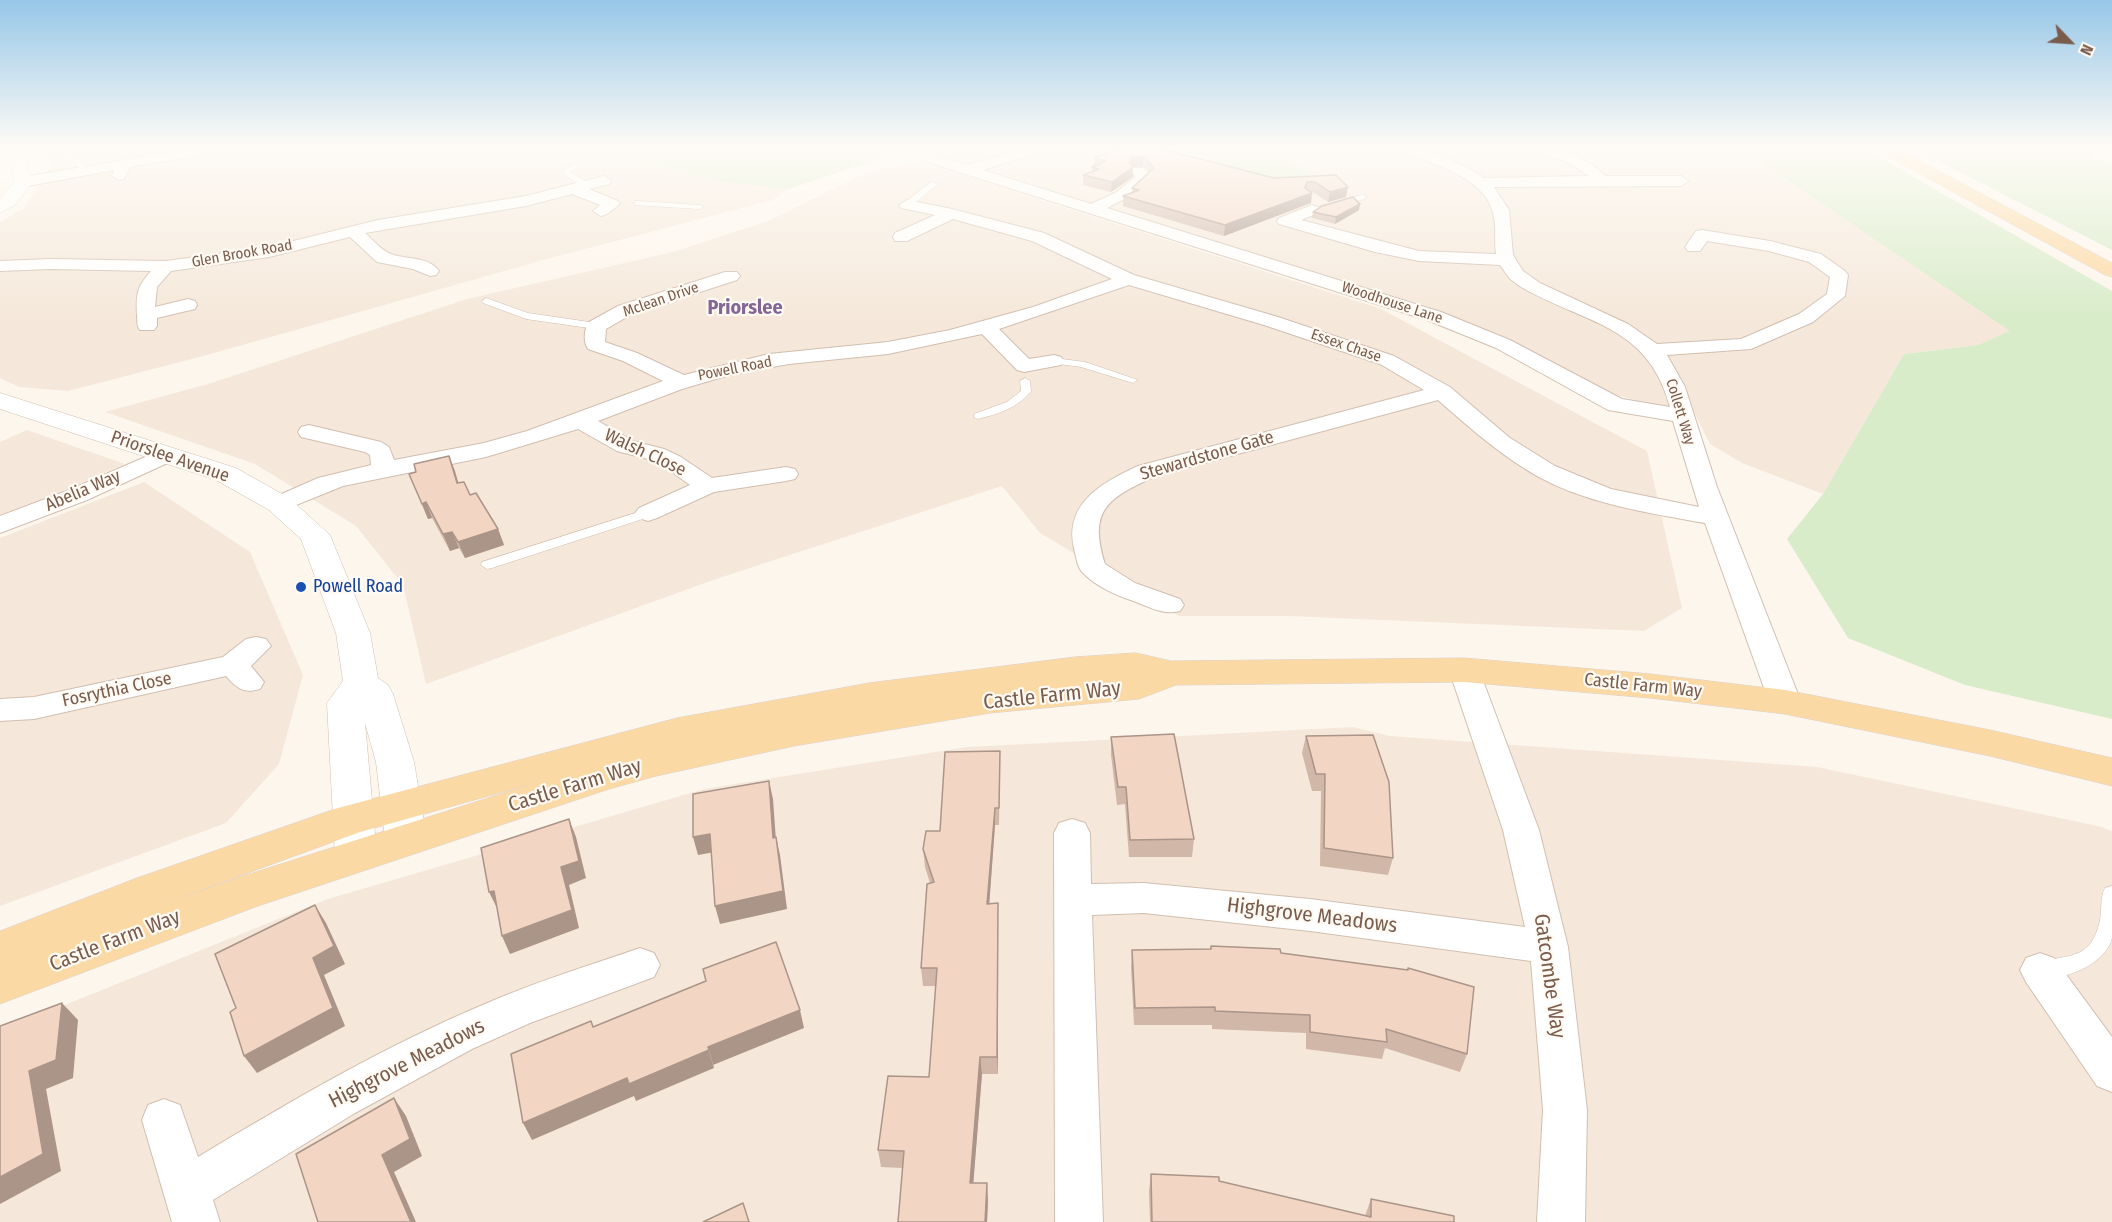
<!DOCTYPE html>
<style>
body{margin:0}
#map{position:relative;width:2112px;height:1222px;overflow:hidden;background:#fdf6ec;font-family:"Fira Sans Condensed",sans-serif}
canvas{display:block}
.north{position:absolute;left:2040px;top:12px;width:60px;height:60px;-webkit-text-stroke:4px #fffaf3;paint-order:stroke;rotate:115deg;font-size:16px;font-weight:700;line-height:24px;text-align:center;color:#7a5c4d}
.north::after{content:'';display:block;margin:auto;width:21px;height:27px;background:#7a5c4d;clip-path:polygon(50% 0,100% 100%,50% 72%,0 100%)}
</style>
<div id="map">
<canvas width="2112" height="1222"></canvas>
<div class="north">N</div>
</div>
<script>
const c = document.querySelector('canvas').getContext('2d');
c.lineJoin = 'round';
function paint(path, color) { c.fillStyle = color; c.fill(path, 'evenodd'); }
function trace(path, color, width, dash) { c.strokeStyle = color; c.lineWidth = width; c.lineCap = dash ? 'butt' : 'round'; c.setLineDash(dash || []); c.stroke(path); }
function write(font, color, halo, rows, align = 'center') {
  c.font = font + ' "Fira Sans Condensed",sans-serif'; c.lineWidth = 4.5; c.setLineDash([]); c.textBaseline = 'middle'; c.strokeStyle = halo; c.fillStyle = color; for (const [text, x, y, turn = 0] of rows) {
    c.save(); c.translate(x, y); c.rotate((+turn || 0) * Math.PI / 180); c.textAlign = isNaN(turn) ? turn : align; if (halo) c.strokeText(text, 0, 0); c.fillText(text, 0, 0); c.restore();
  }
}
paint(new Path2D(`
 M15 148H590L722 182 788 189 773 200 547 259 207 355 68 391 19 387 0 378V222L24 208 52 164 26 149Z
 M929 148H1634L1657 153 1725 148 1759 161 2011 331 1978 345 1904 354 1823 494 1742 463 1710 444 1694 412 1638 401 1595 389 1429 307 1153 223 933 152Z
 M919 161 1379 308 1647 451 1682 608 1644 631 1288 616H1179L1040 533 1002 486 716 579 426 684 403 585 356 526 255 464 105 412 208 384 467 299 673 252 768 221 868 172Z
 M27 430 125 464 0 518V442Z
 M144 482 250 552 303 675 279 764 226 823 0 906V538Z
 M1353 727 1390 736 1817 767 2098 826 2112 831V1222H0V1031L328 899 704 789 967 747Z`), '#f5e8da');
paint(new Path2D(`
 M590 148H911L788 189 722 182Z
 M1120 148H1239L1314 172 1262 188 1207 167 1218 161 1111 151Z
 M1634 148H1863L2112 291V719L1965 685 1848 638 1787 539 1823 494 1904 354 1978 345 2010 331 1759 161 1725 148 1657 153Z
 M1913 148H2089L2094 160 2112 163V250Z`), '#d8ecc9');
const service = new Path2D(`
 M50 148H61L59 150 82 162 88 171 82 172 77 164 51 150Z
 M576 163 581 164 571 172 590 184V188H584L563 173 565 169Z
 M931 182 938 184 910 207H904V203Z
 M1362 195H1365V199L1312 212 1308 210Z
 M638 201 699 205 703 207 699 209 635 205V201Z
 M486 298 528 313 596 323 601 326 596 329 526 319 483 303 482 301Z
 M1054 358 1085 362 1138 380 1133 383 1081 367 1051 363V359Z
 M1025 378 1030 381 1031 391C1018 408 998 414 978 419L974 418V414L1007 402 1021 391 1020 381Z
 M648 509 654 513 652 516 492 568 487 569 481 565 482 562Z
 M2112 886C2112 902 2112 922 2112 938 2106 965 2059 984 2035 976L2033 970 2035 964C2066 953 2091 963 2100 920 2102 910 2100 897 2105 888Z`);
const minor = new Path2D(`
 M196 148H228L221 152 130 167 124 179 119 180 112 176 114 170 23 187 15 182 23 177Z
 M1025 148H1046L1044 151 983 170 1091 204 1115 193 1136 177 1131 171 1133 168H1143L1152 176 1150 179 1132 195 1107 208 1441 312 1510 340 1622 399 1670 407C1648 324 1585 324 1521 287L1510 279 1500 265 1419 261 1375 252 1279 224 1277 221 1279 218 1312 205 1318 207 1320 210 1318 213 1301 220 1419 251 1496 254C1494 240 1497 227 1493 213 1485 176 1426 161 1395 151L1393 148C1426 147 1457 160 1484 178L1589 176 1567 162 1532 151 1530 148H1553L1569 153 1592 164 1605 176H1681L1689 181 1681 186 1494 187 1509 210 1513 255 1523 271 1540 283 1628 324 1657 344 1741 339 1799 314 1827 294 1830 277 1809 262 1769 251 1707 241 1700 251H1688L1685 247 1696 231 1702 230 1770 241 1821 254 1845 271 1848 275 1845 296 1813 322 1751 349 1667 355 1685 387 1717 487 1801 702 1796 710 1785 713 1774 710 1769 702 1705 523C1648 513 1588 504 1537 476 1500 455 1469 427 1438 400L1156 476C1108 498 1088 509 1105 564L1135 583 1180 599 1184 605 1180 611C1164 615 1151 608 1136 602 1118 596 1097 587 1084 574 1077 568 1076 556 1074 548 1064 503 1103 482 1138 466L1424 390 1380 364 1264 325 1129 285 999 329 1029 359 1054 355 1061 357 1064 361 1061 365 1024 372 1017 370 982 334 888 354 789 364 733 374 682 389 598 421 633 441 664 449 681 457 712 478 786 467 795 469 798 474 795 479 786 481 714 492 657 518 648 521 639 518 635 513 639 508 690 485 665 467 648 459 617 451 578 429 486 457 343 486 279 512 270 509 266 504 270 499 318 478 371 465 370 455 365 452 301 437 298 432 301 427 309 425 381 442 389 447 394 460 484 443 527 431 663 381 623 361 588 349C583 342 584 329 589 322L618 306 725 272H737L740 276 737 280 632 314 606 329 605 342 637 353 684 375 769 354 888 342 950 330 1033 307 1112 279 1032 241 953 219 907 241H895L893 237 895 233 935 215 901 208 899 205 907 200 952 209 1044 233 1134 275 1278 317 1394 356 1450 387 1510 438 1555 466 1611 489 1699 507 1673 421 1608 410 1496 348 1427 320 924 161 922 158 929 154 968 165Z
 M604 176 612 181 609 184 589 189 618 201 620 204 607 214 601 216 593 211 600 205 572 194 526 206 365 233C373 240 382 251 391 254 406 260 429 256 439 271L436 275 430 276 413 269 377 262 350 237 269 257 171 271 157 287 155 307 188 299 195 301 197 305 195 309 157 318V326L154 330H140C136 325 138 322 137 316 136 295 136 288 151 271L51 269 0 271V261L51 259 166 261 269 247 378 220 526 196Z
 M166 448 174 450 178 455 174 460 87 500 0 533V516L69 490Z
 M256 637 266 639 271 646 251 666 264 682 260 689C243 694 237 688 226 676L34 719 0 721V699L34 697 223 657 246 639Z
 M1464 660 1475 663 1479 670 1539 830 1568 947 1587 1110 1585 1222H1537L1543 1110 1531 961 1310 931 1144 913 1092 915 1103 1222H1055L1054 833 1059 823 1072 819 1085 823 1090 833 1091 884 1144 883 1310 899 1525 927 1503 830 1449 670 1453 663Z
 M640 948 654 953 660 965 654 977 530 1023 472 1049 355 1113 213 1200 220 1222H172L142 1120 148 1105 164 1099 180 1105 198 1157C291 1101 385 1046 485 1004 535 982 588 966 640 948Z
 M2040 953 2054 958 2112 1037V1092L2097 1086 2026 982 2020 970 2026 958Z`);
const tertiary = new Path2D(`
 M0 151 26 161 32 182 15 205 0 213V199L14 182 12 168 0 162Z
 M0 393 236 468 289 498 330 535 370 633 378 678 388 685 393 694 414 762 427 839 421 850 406 855 391 850 385 839 376 762 365 723 377 856 371 868 356 872 341 868 335 856 327 703 343 681 336 633 301 539 269 510 216 480 0 409Z`);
const primary = new Path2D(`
 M1876 148H1896L2112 263V277L2105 275 1878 151Z
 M1136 653 1171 661 1464 658 1650 674 1785 690 1990 730 2112 758V786L1990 756 1785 714 1650 698 1464 682 1176 685 1139 699 990 713 794 746 656 776 609 789 255 907 0 1004V931L137 878 338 808 677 718 869 683 1075 657ZM535 783 240 877 158 906 360 832Z`);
trace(service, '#d1beb0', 1);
trace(minor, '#d1beb0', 2);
trace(tertiary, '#d1beb0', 1);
trace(primary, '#dad1cd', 1);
paint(service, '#fff');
paint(minor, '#fff');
paint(tertiary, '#fff');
paint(primary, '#fbd9a5');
paint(new Path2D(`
 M1121 148 1274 178 1336 175 1346 197 1328 202 1313 192H1310L1311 203 1224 236 1123 206V196L1132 192V188L1149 172 1143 166 1133 167V177L1111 192 1083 185V175L1092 171V167L1094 166V158Z
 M1359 210 1335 224 1312 218 1313 212Z
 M449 456 458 483 470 495 498 529 504 545 465 558 459 548 450 551 432 518 428 519 409 474 416 472Z
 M1306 736 1393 858 1388 875 1320 866 1321 791H1312L1302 753Z
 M1111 737 1194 839 1192 857H1129L1125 804 1117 805 1111 755Z
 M1000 769 999 825H995L989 904 998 903V1074H982L973 1183 988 1200 987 1222H898L903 1168 881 1167 878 1150 929 1077 936 986H923L921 968 930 883 925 867 923 849 940 831Z
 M1211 946 1281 953 1467 1054 1460 1072 1385 1048 1382 1059 1306 1049V1033L1212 1029V1025H1134L1131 968 1132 950 1210 949Z
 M1151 1174 1219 1181 1365 1216 1371 1199 1454 1222H1150L1149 1191Z`), '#d1b7a8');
paint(new Path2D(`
 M1143 156V166L1131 167H1133V177L1111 192 1112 182 1129 162 1131 157Z
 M1307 182 1306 192 1312 193 1311 203 1224 236 1225 225 1305 188Z
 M1348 187 1346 197 1328 202 1330 192Z
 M1360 204 1359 210 1335 224 1336 217Z
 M449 456 455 471 463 499 457 483Z
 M426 502 432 518 428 519 422 504Z
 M498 529 504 545 465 558 458 542Z
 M452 532 459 548 450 551 443 534Z
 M769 781 773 799 777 855 773 838Z
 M995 808V825L988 921 987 904Z
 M569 819 576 837 586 878 569 885 579 928 510 954 502 936Z
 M710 834 715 852 698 855 693 837Z
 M776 837 780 855 787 909 720 924 715 906Z
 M494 891 498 910 489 892Z
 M998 903V1074L997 1057Z
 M315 905 326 923 345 964 324 975 345 1026 257 1073 244 1056 313 958Z
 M62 1003 78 1020 73 1078 46 1089 61 1171 0 1204V1177L29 1071Z
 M800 1010 804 1028 713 1065 708 1047Z
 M709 1050 714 1068 636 1101 634 1096 532 1140 523 1123 627 1078Z
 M980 1057 982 1074 972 1200 970 1183Z
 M394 1098 406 1116 422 1156 394 1172 416 1222H411L382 1155Z
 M987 1183 988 1200 987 1222H985Z`), '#aa9588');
const building = new Path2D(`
 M1121 148H1157L1274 178 1336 175 1348 187 1330 192 1315 182H1307L1305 188 1312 193 1225 225 1123 196 1139 190 1132 188 1154 168 1143 156 1131 157 1129 162 1133 167 1112 182 1083 175 1099 169 1092 167 1106 161 1094 158Z
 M1353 197 1360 204 1336 217 1313 212 1322 206Z
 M449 456 457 483 464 482 470 495 476 493 498 529 458 542 452 532 443 534 426 502 422 504 409 474 416 472 414 464Z
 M1174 734 1194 839 1130 840 1126 787H1118L1111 737Z
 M1373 735 1389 782 1393 858 1324 848 1325 774H1316L1306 736Z
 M1000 751 999 808H995L987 904 998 903 997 1057H980L970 1183H987L985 1222H898L904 1151 878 1150 888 1076 929 1077 937 968H921L927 884 934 882 923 849 926 831H940L945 752Z
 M769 781 773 838 776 837 783 891 715 906 710 834 693 837V794Z
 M569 819 579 861 561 867 572 910 502 936 494 891 489 892 481 848Z
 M315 905 334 946 313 958 333 1008 244 1056 230 1012 236 1008 215 954Z
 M776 942 800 1010 708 1047 709 1050 629 1084 627 1078 523 1123 511 1054 591 1021 593 1027 706 981 703 969Z
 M1211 946 1280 949 1281 953 1408 970V968L1474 987 1467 1054 1386 1029 1387 1042 1310 1032V1015L1215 1011V1007L1135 1008 1132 950 1211 949Z
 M62 1003 56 1060 29 1071 43 1154 0 1177V1026Z
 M394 1098 410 1139 382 1155 411 1222H318L296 1154Z
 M1151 1174 1219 1177V1181L1371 1217V1199L1454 1216V1222H1152Z
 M743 1203 749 1222H703Z`);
paint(building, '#f3d5c3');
trace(building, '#aa9588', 1.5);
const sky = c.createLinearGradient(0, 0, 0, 319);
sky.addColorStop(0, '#97c7e8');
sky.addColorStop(0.46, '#fefbf6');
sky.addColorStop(1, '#fefbf600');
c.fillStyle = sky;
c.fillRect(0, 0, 2112, 319);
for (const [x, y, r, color] of [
 [301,587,6,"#1a4fb4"]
]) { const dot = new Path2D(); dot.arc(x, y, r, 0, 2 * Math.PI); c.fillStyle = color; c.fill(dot); trace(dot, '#fffaf3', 2); }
write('15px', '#7a5c4d', '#fffaf3', [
 ["Glen Brook Road",242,254,-10],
 ["Mclean Drive",661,300,-19],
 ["Woodhouse Lane",1392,303,18],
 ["Essex Chase",1346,346,19],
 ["Powell Road",735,369,-11],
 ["Collett Way",1680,412,73]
]);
write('18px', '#7a5c4d', '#fffaf3', [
 ["Walsh Close",645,453,25],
 ["Stewardstone Gate",1207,456,-16],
 ["Priorslee Avenue",170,457,19],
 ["Abelia Way",83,491,-23],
 ["Castle Farm Way",1643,686,6],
 ["Fosrythia Close",117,690,-12]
]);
write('18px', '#164399', '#fffaf3', [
 ["Powell Road",313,587]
], 'left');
write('bold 20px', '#846695', '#fffaf3', [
 ["Priorslee",745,308]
]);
write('21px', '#7a5c4d', '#fffaf3', [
 ["Castle Farm Way",1052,696,-6],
 ["Castle Farm Way",575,786,-17],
 ["Highgrove Meadows",1312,916,7],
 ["Castle Farm Way",115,941,-21],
 ["Gatcombe Way",1549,976,82],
 ["Highgrove Meadows",407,1064,-27]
]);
</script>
